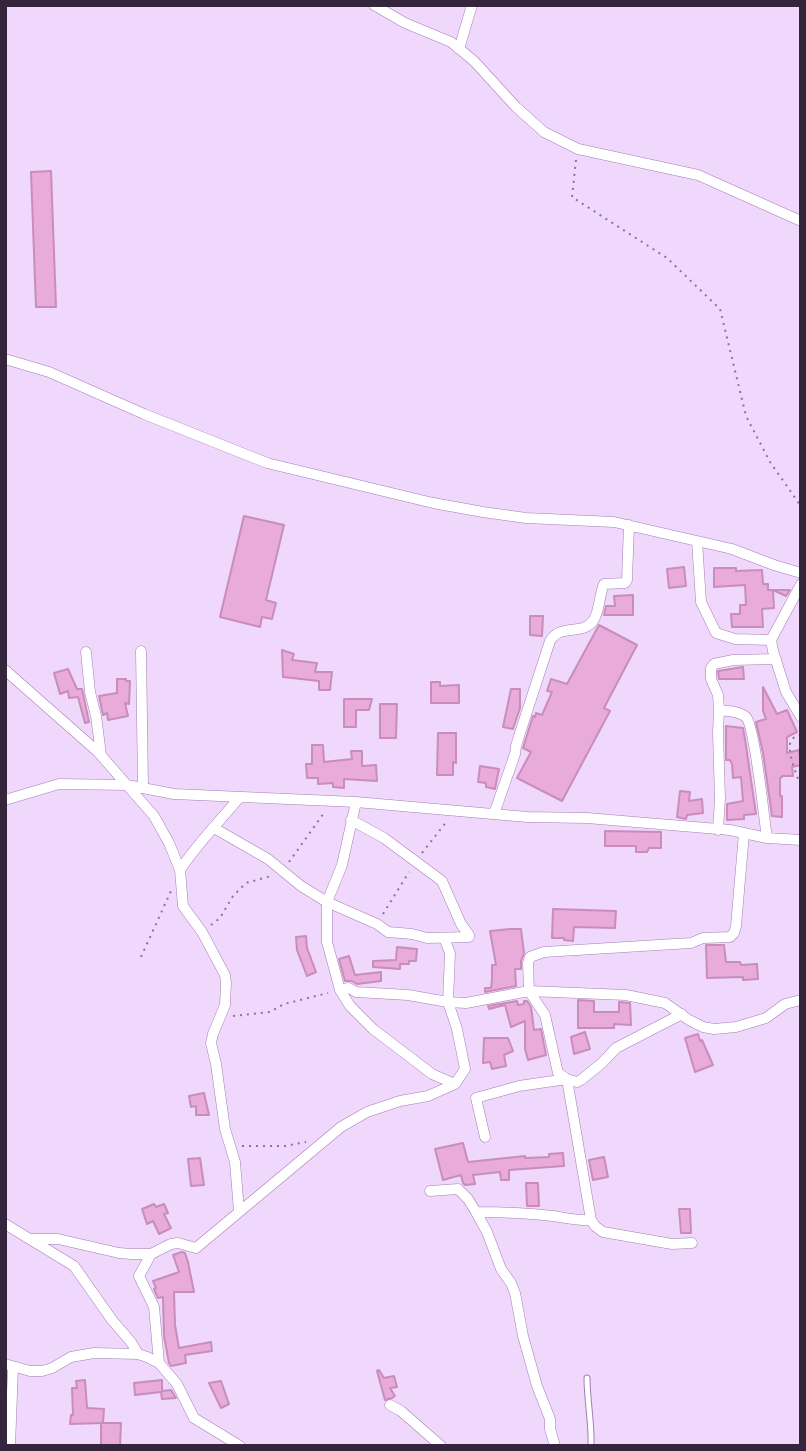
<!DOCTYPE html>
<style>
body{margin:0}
#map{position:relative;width:806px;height:1451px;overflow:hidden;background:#f0d7fc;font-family:Roboto,sans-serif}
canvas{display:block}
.frame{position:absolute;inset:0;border:7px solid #34243c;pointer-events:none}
</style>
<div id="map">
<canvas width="806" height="1451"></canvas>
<div class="frame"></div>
</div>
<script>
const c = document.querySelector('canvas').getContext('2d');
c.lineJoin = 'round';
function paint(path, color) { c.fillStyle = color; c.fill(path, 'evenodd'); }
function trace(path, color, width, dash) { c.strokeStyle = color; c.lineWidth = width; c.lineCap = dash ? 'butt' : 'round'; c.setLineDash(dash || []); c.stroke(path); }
const building = new Path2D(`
 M51 171 56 307H36L31 172Z
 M244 516 284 525 266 600 276 603 272 619 262 617 260 627 220 617Z
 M684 567 686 586 669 588 667 569Z
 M714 568H736V571L762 570 763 584H768V590H790L786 596 773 590 774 608 762 609 763 627H732L731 614H740V605H746L745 585 714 587Z
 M633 595V615H604L606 606H615L614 596Z
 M530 616H543L542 636 530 635Z
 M599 625 637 645 604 708 610 711 562 801 517 778 531 752 523 748 533 716 535 717 536 713 542 715 552 692 547 691 551 679 567 684Z
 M282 650 294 654 292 660 317 663 315 672H332L330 690H319V681L283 677Z
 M743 667 744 679H719L718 671Z
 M68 669 77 689H82L89 722 85 723 78 697 69 698 68 691 60 694 54 673Z
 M117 679H126V681H130L129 704 125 703 128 716 108 720 107 713 103 715 99 696 117 693Z
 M431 682H440V686L459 685V703H431Z
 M763 687 777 714 787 710 797 732 787 737V753L799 750 801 765 792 767 793 776H782V777L780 778V796H782V817L772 816 763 753 756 722 766 719 763 711Z
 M511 689H520V708L513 729 503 727Z
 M344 699H372L369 710H356V727H344Z
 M380 704H397L396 738H380Z
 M726 726 743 728 745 739 756 814 744 815V819L727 820V804L743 801 741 777 733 778 732 764 730 760H726Z
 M438 733H456V763L453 762V775H437Z
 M312 745H323L324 762 352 759 351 751H362V766L376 765 377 781 344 779V788L333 787V783L318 784V778H307L306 764H312Z
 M480 766 499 769 495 789 486 787V783L478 782Z
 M680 791 690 792 689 801 702 799 703 813 687 815 686 819 677 817Z
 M605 831 661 832V848H649L647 852H636V846H605Z
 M553 909 616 911 615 928 574 927 573 941 564 940V938H552Z
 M510 929H521L524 953 521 961V969H515L516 986 485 992V988H491L492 980V965H496L490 931Z
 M306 936 307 948 316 972 307 976 297 950 296 937Z
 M706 945H724L726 962H740L741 965 757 964 758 979 743 980V977L707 978Z
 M397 947 417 949 416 961H409V964H400V969L373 967V961L396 960Z
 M349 956 355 975 381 972V981L357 984 352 981H345L339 959Z
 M578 1000 594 1001V1012H619V1002L630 1003 631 1025 614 1024V1028H578Z
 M517 1001 518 1005 524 1004V1001H527L531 1007 534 1030 541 1029 546 1055 528 1060 525 1049V1021L511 1027 505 1005 489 1009 488 1006Z
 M585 1032 590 1049 574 1054 571 1037Z
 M698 1034 700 1041 702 1040 713 1065 695 1072 685 1038Z
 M484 1038H508L513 1051 504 1055 506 1066 492 1069 490 1062 483 1063Z
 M204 1093 209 1115H196V1106L191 1107 189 1096Z
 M463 1143 468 1162 525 1156V1158L549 1157V1154L563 1153 564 1166 509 1170V1180H501L500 1172 473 1175 475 1184 465 1185 463 1183 461 1175 443 1180 435 1149Z
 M604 1157 608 1177 593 1180 589 1160Z
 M200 1158 204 1185 191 1186 188 1159Z
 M526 1183H538L539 1206H527Z
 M154 1204 156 1207 164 1204 168 1213 164 1214 171 1228 159 1234 153 1221 147 1224 142 1209Z
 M679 1209H690L691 1233H681Z
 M182 1252 185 1253 188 1262 194 1292H174L175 1325 179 1348 211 1342 212 1351 185 1355 186 1363 171 1366 169 1363 164 1336 163 1297 158 1298 154 1289 156 1288 153 1281 179 1272 173 1255Z
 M379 1370 384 1378 394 1376 397 1387 390 1388 395 1396 392 1398 385 1400 377 1371Z
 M85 1380 87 1408 104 1409 103 1423 70 1424 71 1415H73L72 1388H77L76 1381Z
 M162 1380V1391L171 1390 176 1398 162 1399 161 1392 135 1395 134 1383Z
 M221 1381 229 1404 221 1408 209 1383Z
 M101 1423H121L120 1446H101Z`);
paint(building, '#e9abda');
trace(building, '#c88dbb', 2);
const lane = new Path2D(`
 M587 1378C587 1401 592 1423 591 1446`);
const street = new Path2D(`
 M374 5 405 23 451 42 474 61 516 107 544 132 578 149 698 175 801 221
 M459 49 472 5
 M5 359 49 372 144 414 267 463 433 503 483 512 526 518 614 522 732 549 774 565 801 573
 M697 541 701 602 716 633 735 639 771 640
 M801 584 771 640 773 651 786 692 801 717
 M141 651 143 787
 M86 652 90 692 96 716 101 755
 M5 670 98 752 154 816 169 843 180 870 183 906 202 932 225 975 226 983 225 1005 213 1034 211 1043 216 1064 225 1129 235 1162 239 1211
 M719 710C728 711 739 711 746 717 755 727 764 819 767 838
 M5 800 59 784 127 785 174 794 356 802 527 817 587 818 730 830 767 838 801 840
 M356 802 342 865 327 902V942L340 990 350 1006 373 1029 432 1074 455 1084
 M494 814 515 754 516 746 520 733 550 641C561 623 582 636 593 621 600 611 599 595 604 584L625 583 627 580 629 525
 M214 828 268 859 301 886 327 902 377 924 388 932 412 934 427 938 469 937V935L461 924 442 881 384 838 351 820
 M718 830 720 799 718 733 719 710 718 695 711 679V668L714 664 733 660 776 659
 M180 870C197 844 219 822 239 798
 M340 990 349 988 356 992 408 995 448 1002 466 1003 529 991 626 995 665 1003 689 1020 703 1027 714 1029 736 1027 766 1018 785 1004 801 1000
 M485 1137 476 1098 519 1086 567 1079 577 1082 581 1080 602 1063 616 1048 682 1014
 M430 1191 458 1189 468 1199 476 1212 487 1232 501 1269 511 1283 515 1293 523 1336 537 1386 550 1419V1429L555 1446
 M476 1212C502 1212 527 1213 553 1216 566 1218 578 1221 591 1220
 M5 1224 74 1266 112 1320 131 1342 138 1354
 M32 1239H58L119 1253 131 1254H151L171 1244 178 1243 196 1248 341 1127 367 1112 400 1101 428 1096 455 1084 465 1069 457 1029 448 1002 450 953 444 938
 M692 1243 672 1244 603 1232 595 1226 591 1220 567 1079 558 1073 545 1015 529 991 528 963 530 957 544 952 691 943 703 938 730 937 734 933 736 926 744 833
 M151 1254 139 1276 154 1307 159 1363
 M5 1364 30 1371H42L52 1368 71 1357 94 1353 138 1354 147 1357 159 1363 177 1384 194 1418 240 1446
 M390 1405 401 1411 441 1446
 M10 1446 13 1367`);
trace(lane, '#a47db7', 7);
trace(street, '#a47db7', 11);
trace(new Path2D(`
 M576 160 572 197 667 258 720 309 746 416 770 462 798 502 801 510
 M801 735C796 737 793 737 791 741 786 749 797 777 801 786
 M422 853 447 821
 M289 862 324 813
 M383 914 409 872
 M211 925 220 918 233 896 246 883 271 876
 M141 957 171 891
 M233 1016 270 1012 284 1004 328 993
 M242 1146H285L306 1142`), '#897592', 2, [2, 5]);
trace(lane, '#fff', 5);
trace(street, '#fff', 10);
</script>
